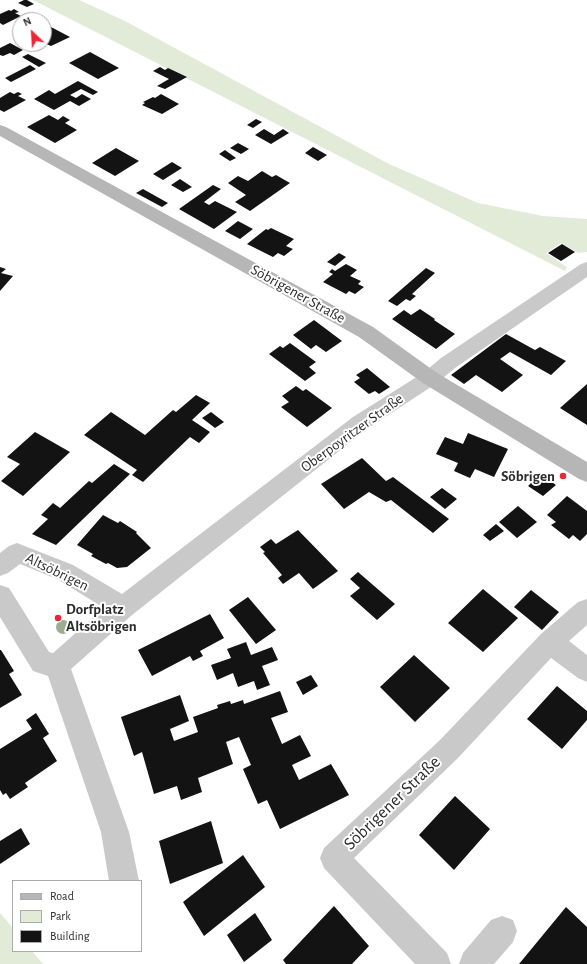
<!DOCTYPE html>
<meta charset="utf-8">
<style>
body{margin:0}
#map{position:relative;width:587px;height:964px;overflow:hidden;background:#fff;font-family:"Alegreya Sans",sans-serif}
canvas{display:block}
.legend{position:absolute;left:12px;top:880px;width:130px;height:72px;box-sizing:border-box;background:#fff;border:1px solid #ababab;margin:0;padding:5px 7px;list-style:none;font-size:12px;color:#2c2c2c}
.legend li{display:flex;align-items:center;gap:8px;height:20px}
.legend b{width:20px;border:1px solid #ababab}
.north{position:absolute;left:12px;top:12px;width:40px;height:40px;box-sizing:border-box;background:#fff;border:1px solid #ababab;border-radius:50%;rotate:335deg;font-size:11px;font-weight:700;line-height:16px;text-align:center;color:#2c2c2c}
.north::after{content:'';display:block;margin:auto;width:14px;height:18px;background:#eb2635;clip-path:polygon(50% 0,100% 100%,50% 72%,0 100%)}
</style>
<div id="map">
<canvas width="587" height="964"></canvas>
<ul class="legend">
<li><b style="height:5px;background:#b6b6b6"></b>Road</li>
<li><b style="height:11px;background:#e2ebd8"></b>Park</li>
<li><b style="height:11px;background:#131313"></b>Building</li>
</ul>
<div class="north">N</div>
</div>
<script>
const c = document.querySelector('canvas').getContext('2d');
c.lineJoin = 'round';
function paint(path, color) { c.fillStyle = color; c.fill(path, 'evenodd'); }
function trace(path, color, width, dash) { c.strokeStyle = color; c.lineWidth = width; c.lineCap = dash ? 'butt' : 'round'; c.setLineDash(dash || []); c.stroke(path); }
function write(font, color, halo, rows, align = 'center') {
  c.font = font + ' "Alegreya Sans",sans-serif'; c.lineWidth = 4; c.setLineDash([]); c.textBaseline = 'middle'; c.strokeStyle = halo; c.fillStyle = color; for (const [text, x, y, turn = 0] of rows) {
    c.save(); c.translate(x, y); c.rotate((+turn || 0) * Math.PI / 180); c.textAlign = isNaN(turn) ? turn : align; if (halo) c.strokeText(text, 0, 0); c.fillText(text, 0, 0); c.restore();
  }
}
paint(new Path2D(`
 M33 0H79L125 21 389 164 478 203 543 216 587 219V252L578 253 561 243 546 253 567 267 565 271Z
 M0 913 13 928V951H32L43 964H0Z`), '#e2ebd8');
paint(new Path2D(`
 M24 0H27L34 4 27 7 18 3Z
 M14 9 19 12 15 13 21 16 3 25 0 23V14L9 10 11 11Z
 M51 27 70 37 51 46 44 43V30Z
 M10 43 23 50 14 55 10 53 3 56 0 55V48Z
 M90 52 119 68 98 79 69 63Z
 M28 54 46 63 39 67 22 57Z
 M30 65 36 69 11 82 5 78Z
 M160 67 165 70 168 68 187 77 165 89 157 86 169 79 153 71Z
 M78 81 98 92 93 95 81 89 70 95 76 98 82 94 91 99 79 106 70 101 54 110 34 99 49 90 55 94Z
 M10 92 14 94 18 92 22 94 18 96 26 100 4 112 0 110V98Z
 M161 94 179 104 162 114 142 105 145 103 143 102 153 97 155 98Z
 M49 115 58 120 63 116 70 120 65 123 77 130 55 143 27 127Z
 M256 119 262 122 253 128 247 125Z
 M264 129 274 135 283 129 289 133 271 144 255 135Z
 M238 143 249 149 241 154 230 148Z
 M313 147 327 155 318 161 305 153Z
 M116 148 139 161 115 176 92 163Z
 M225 150 236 158 230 161 219 154Z
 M172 162 182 168 163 180 153 174Z
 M262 171 272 177 276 175 290 183 250 211 235 202 246 195 228 183 238 176 248 181Z
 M180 179 192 187 183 192 171 185Z
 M213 185 221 189 204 202 209 205 215 201 237 212 214 229 179 209Z
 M143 189 168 203 162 207 136 193Z
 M238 221 253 229 240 239 225 231Z
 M271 228 294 239 286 246 293 249 284 256 278 253 273 257 247 244 266 229 268 230Z
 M562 244 575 252 561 261 548 253Z
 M339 253 346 257 335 266 327 262Z
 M346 264 357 270 350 276 361 281 358 284 364 287 355 294 349 291 346 294 323 282 333 274 329 272 332 269 335 271Z
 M0 267 6 269 1 273 13 276 0 291Z
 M426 268 435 273 412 294 416 296 410 301 406 299 397 306 388 301Z
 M420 309 435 319 434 320 455 334 436 349 392 319 404 310 411 315Z
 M314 320 342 341 326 352 316 345 311 349 293 335Z
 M506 334 535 350 540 347 566 361 551 375 510 352 500 359 523 375 502 392 476 375 464 384 451 375Z
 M290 343 316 362 309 367 316 373 305 381 269 354 280 346 283 348Z
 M367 368 390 387 379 394 375 391 369 394 354 382 360 378 356 375Z
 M587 384V425L560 408Z
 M296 386 303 391 306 389 332 408 307 427 281 407 289 402 282 396Z
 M196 395 210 403 192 420 210 432 199 443 190 437 143 482 132 475 137 470 84 435 111 412 145 435 173 410 176 412Z
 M211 412 224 422 215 428 202 418Z
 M35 432 70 452 23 496 1 481 20 464 7 457Z
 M468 433 508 449 494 477 475 469 470 478 454 471 458 463 436 454 445 437 463 444Z
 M362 458 386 481 393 477 449 519 433 533 391 500 386 502 369 492 344 509 321 484Z
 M114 464 130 474 56 545 32 534 48 519 41 515 53 503 60 508 89 481 92 483Z
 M540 474 556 485 543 496 528 486Z
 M442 488 457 499 445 509 430 497Z
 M567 496 587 511V534L580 541 573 535 569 539 551 525 556 522 547 515Z
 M518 506 537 522 517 538 499 522Z
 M103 515 118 523 120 521 137 532 136 533 151 548 127 567 117 568 108 563 106 564 91 556 93 554 77 545Z
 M496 524 504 531 490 541 483 535Z
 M298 530 338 571 313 589 299 573 283 584 278 578 282 575 263 553 265 552 260 547 271 539 276 544Z
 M358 572 395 604 377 620 350 596 360 588 350 579Z
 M483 589 518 618 483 652 448 623Z
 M531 590 559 612 542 630 514 607Z
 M248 597 276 630 256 644 229 610Z
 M210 614 224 638 200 651 203 656 193 661 190 656 152 676 138 650Z
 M246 642 251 655 272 647 278 660 262 666 270 685 257 690 254 681 238 687 233 673 217 680 211 665 231 658 227 649Z
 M0 650H1L14 671 9 674 22 695 0 708Z
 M414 655 450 688 415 722 380 687Z
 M311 675 318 686 303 695 296 682Z
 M557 686 587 711V720L562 749 527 719Z
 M280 691 288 712 271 718 282 744 300 735 311 756 292 765 299 780 331 764 349 795 280 829 267 800 258 804 243 769 251 765 239 737 226 742 233 764 198 778 202 792 181 800 177 786 154 794 142 752 134 756 121 717 180 695 189 721 170 729 174 741 198 732 193 717 218 708 217 705 230 701 231 704 243 700 244 704Z
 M36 713 49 734 43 738 57 761 25 783 28 787 10 799 6 793 3 795 0 790V749L32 729 26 720Z
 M455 796 490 829 454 870 419 835Z
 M211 821 223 863 170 884 159 841Z
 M21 828 30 844 0 864V841Z
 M243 855 265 887 204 936 183 902Z
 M334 906 369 946 352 964H286L283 960Z
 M566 907 587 927V964H519Z
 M255 913 272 940 244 962 227 935Z`), '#131313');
paint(new Path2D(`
 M587 262V277L455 368 437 383 367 429 132 615 71 669 129 832 139 881H109L101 832 48 676 33 671 0 617V585L9 588 49 652 53 653 104 608 57 579 20 564 8 573 0 576V553L9 546 17 543 73 565 122 594 353 417 423 373 441 358 581 264Z
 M587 599V625L569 641 587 655V682L578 678 551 658 458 758 354 858 447 953 451 964H415L324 868 320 858 324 848 440 740 541 634 578 602Z
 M502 916 513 920 517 931 513 942 494 964H459L463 953 491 920Z`), '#c9c9c9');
paint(new Path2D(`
 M0 125 6 127 373 327 437 373 587 462V482L579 479 423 383 359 337 0 136Z`), '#b6b6b6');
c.fillStyle = '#9eac92';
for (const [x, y] of [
 [63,627]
]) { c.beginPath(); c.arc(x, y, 7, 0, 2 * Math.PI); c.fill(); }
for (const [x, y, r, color] of [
 [563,476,4,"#eb2635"],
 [58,618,4,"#eb2635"]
]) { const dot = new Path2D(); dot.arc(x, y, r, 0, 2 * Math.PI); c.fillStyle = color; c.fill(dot); trace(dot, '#fff', 1.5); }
write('15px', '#2c2c2c', '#fff', [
 ["Söbrigener Straße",298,294,29],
 ["Oberpoyritzer Straße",352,433,-36],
 ["Altsöbrigen",57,572,26]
]);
write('bold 15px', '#2c2c2c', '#fff', [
 ["Söbrigen",555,476],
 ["Dorfplatz",66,609,"left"],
 ["Altsöbrigen",66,626,"left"]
], 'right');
write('18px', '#2c2c2c', '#fff', [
 ["Söbrigener Straße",392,803,-44]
]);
</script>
